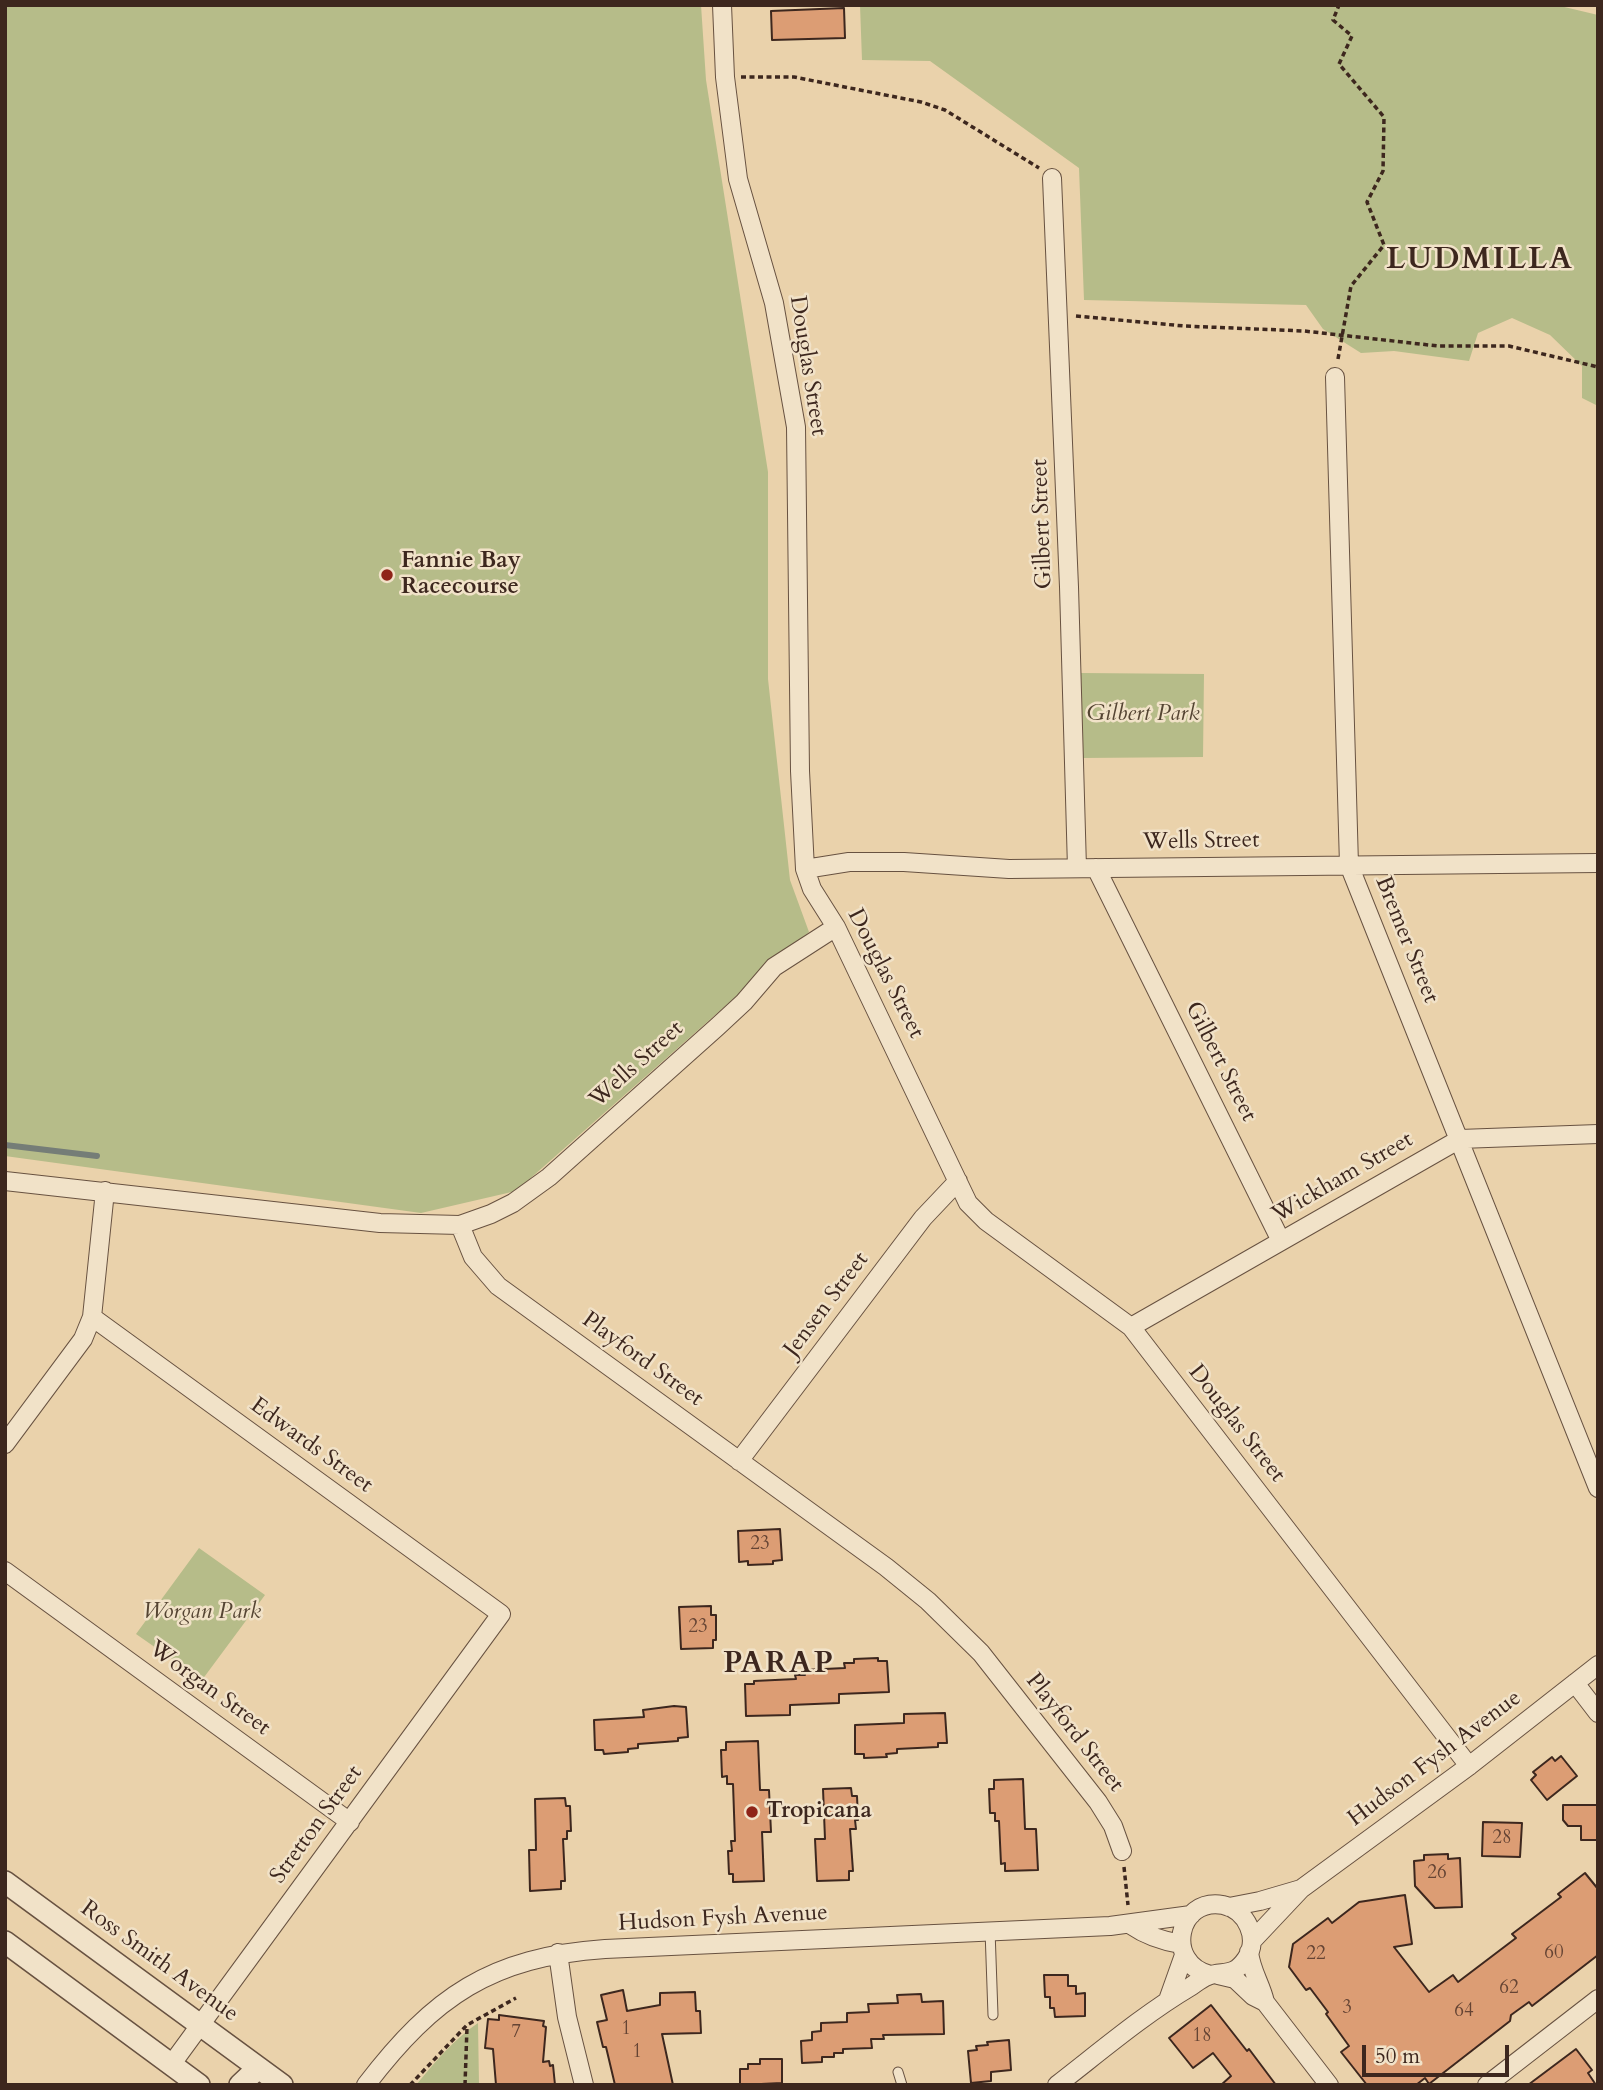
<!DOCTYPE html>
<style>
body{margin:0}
#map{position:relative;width:1603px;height:2090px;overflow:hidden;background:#ead2ab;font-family:Cardo,serif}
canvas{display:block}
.frame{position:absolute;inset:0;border:7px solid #3d271e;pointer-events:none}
.scale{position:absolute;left:1362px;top:2045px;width:147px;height:32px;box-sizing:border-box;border:4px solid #3d271e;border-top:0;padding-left:9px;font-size:21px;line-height:24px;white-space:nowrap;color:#3d271e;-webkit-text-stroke:5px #f1e2c8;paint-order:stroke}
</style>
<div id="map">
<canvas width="1603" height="2090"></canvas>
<div class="frame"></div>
<div class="scale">50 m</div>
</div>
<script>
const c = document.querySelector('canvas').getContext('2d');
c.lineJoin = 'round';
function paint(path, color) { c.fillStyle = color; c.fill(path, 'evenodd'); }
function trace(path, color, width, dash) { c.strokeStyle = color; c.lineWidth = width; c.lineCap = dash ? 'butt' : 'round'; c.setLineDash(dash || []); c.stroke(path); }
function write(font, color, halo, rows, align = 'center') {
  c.font = font + ' Cardo,serif'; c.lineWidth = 5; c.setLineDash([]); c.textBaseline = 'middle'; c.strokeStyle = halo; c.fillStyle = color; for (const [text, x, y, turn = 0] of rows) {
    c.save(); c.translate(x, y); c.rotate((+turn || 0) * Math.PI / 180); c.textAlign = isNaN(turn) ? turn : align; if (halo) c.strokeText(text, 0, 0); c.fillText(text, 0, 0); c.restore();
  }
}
paint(new Path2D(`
 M5 5H701L706 80 768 472V679L790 880 809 932 516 1191 421 1213 5 1156Z
 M860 5H1556L1598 15V406L1582 398V366L1550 335 1512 318 1478 333 1469 361 1394 351 1361 353 1323 329 1306 305 1084 300 1079 168 930 61 862 60Z
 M1081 673 1204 674 1203 757 1083 758Z
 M199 1548 265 1595 202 1680 136 1634Z
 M478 2023 479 2085H416C435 2062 453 2040 478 2023Z`), '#b6bc89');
trace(new Path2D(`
 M5 1145 97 1156`), '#757d77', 6);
const building = new Path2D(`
 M844 8 845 38 772 40 771 11Z
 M780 1529 782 1560 773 1561V1564L748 1565V1561L739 1562 738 1531Z
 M711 1606V1615H716V1640H713V1648L681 1649 679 1607Z
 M878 1658V1661H887L889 1692 839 1694V1703L790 1705V1715L746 1716 745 1684H754V1681L796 1679 795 1675H805L804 1670 845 1668 844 1663H854V1659Z
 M674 1706 686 1707 688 1737 678 1738V1741L638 1744V1748L628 1749V1752L604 1754 603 1750H595L594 1720 644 1717 643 1710Z
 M945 1713 947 1743H938V1747L897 1749V1753L886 1754 887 1757 864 1758V1754H855V1725L904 1723V1714Z
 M758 1741 760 1790H769L771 1832H762L764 1881 733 1882V1874H729L728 1851H732L731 1841H735L733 1784H727V1776L722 1777 721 1750H726V1742Z
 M1561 1756 1577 1776 1547 1800 1531 1780 1536 1775 1533 1772 1552 1757 1555 1761Z
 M1023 1779 1025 1829H1036L1038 1870 1005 1871V1863L1001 1864 999 1821H995V1813H990L989 1789H994V1780Z
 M851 1788 852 1796H857L858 1820H855L856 1829H850L853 1871H849V1880L817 1881 815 1839H825L823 1789Z
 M565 1798 566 1806H570L571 1831H567V1839H563L565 1881H561V1889L530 1891 529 1850H536L535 1799Z
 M1563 1805H1598V1840H1581V1826H1568L1563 1820Z
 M1483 1822 1522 1823 1520 1857 1482 1856Z
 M1448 1854V1859L1460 1858 1462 1907 1435 1908 1415 1886 1414 1861 1424 1860V1855Z
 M1585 1873 1598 1889V1955L1532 2006 1529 2002 1511 2015 1510 2021 1429 2084 1425 2078 1416 2085H1367L1341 2052 1349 2046 1326 2014 1328 2012 1310 1988 1306 1990 1289 1967 1293 1944 1328 1918 1332 1923 1359 1902 1405 1895 1412 1944 1394 1947 1429 1992 1453 1975 1458 1982 1516 1938 1512 1934 1561 1897 1558 1894Z
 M1044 1975H1068V1986H1076V1994L1085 1993V2016L1055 2017 1054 2008H1050V1997H1045Z
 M623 1990 627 2011 660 2005V1993L695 1992 696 2011H700L701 2033 662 2034 673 2085H615L606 2047H603L597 2022 607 2020 601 1995Z
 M921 1994 922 2002 943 2001 944 2034 883 2035 884 2039H871L872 2048 843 2049V2053H834V2057H822V2062L802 2063 801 2041 812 2040V2032L821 2031V2023L847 2022V2013L869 2012 868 2004 898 2003 897 1995Z
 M1211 2005 1247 2051 1249 2049 1276 2085H1221L1231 2076 1213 2053 1193 2068 1169 2038Z
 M499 2015 544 2021 543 2026 546 2027 543 2062 549 2061 550 2066 553 2065 555 2085H496L493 2049 485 2048 488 2019 499 2020Z
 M1009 2040 1011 2070 991 2072V2081L971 2083 968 2051 977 2050 976 2046 988 2045 987 2042Z
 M1576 2049 1592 2070 1588 2073 1596 2085H1528Z
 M760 2059H782V2083L740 2085V2069H748V2064H760Z`);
paint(building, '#dc9d74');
trace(building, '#3d271e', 2);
const service = new Path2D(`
 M990 1930 993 2015
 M898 2072 902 2085`);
const minor = new Path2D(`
 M722 5 725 77 738 179 774 303 796 427 800 771 805 869 812 889 836 927 968 1203 986 1221 1131 1327 1469 1766
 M1052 178 1069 587 1077 868
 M1335 377 1349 865 1598 1488
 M1096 868 1281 1241
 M805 869 849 862H904L1009 869 1598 863
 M5 1181 380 1223 460 1225 491 1214 513 1203 549 1177 717 1027 744 1002 774 967 836 927
 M460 1225 473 1257 498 1286 886 1567 928 1601 981 1653 1098 1802 1113 1826 1122 1851
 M92 1317 501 1614 171 2065
 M1131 1327 1460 1139 1598 1134
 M5 1444 83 1339 92 1317 105 1191
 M739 1461 923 1218 958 1181
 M5 1571 350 1822
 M1575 1683 1598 1713
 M1229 1907 1260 1901 1301 1889
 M1131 1925C1147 1936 1162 1941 1181 1944
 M1252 1941 1301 1889 1469 1766 1598 1665
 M1249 1952C1251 1971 1261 1984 1265 2002
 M558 1953 567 2017 584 2085
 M1218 1975 1235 1979 1253 1996 1265 2002 1329 2085
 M1168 2000 1184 1955
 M366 2085C434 1996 491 1957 605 1949L1110 1926 1191 1915
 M1057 2085C1101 2051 1143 2015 1190 1987 1196 1983 1202 1978 1208 1976 1223 1970 1233 1978 1246 1959 1260 1939 1247 1910 1223 1905 1177 1897 1164 1963 1210 1975
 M1487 2085 1598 1999`);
const tertiary = new Path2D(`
 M5 1882 282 2085
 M5 1942 199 2085
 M240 2085 258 2068`);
trace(service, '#685241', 11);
trace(minor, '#685241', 20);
trace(tertiary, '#685241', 24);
trace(new Path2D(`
 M741 77H794L921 102 945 110 1039 168
 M1076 316 1184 326 1304 331 1438 346H1509L1598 367
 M1338 359 1351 286 1384 245 1367 202 1383 171 1384 117 1339 64 1352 36 1333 20 1339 5
 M1124 1867 1128 1905
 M410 2085 467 2025 516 1998
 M465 2085 467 2027`), '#3d271e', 3.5, [5, 3.5]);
trace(service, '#f1e2c8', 9);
trace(minor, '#f1e2c8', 18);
trace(tertiary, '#f1e2c8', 21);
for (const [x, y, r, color] of [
 [387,575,7,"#8f2418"],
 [752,1812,7,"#8f2418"]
]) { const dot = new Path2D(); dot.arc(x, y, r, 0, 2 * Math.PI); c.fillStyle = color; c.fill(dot); trace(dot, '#f1e2c8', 2.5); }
write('19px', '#654434', null, [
 ["23",760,1545],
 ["23",698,1628],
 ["28",1502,1839],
 ["26",1437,1874],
 ["60",1554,1954],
 ["22",1316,1955],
 ["62",1509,1989],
 ["3",1347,2009],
 ["64",1464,2012],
 ["1",626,2030],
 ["7",516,2033],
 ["18",1202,2037],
 ["1",637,2053]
]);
write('23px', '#3d271e', '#f1e2c8', [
 ["Douglas Street",807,366,81],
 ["Gilbert Street",1043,524,-92],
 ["Wells Street",1201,842,-1],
 ["Bremer Street",1406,940,68],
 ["Douglas Street",885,974,63],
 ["Gilbert Street",1220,1062,63],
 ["Wells Street",637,1065,-42],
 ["Wickham Street",1343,1178,-30],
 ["Jensen Street",827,1305,-53],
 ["Playford Street",642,1360,36],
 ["Douglas Street",1236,1424,52],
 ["Edwards Street",311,1446,36],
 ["Worgan Street",209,1689,36],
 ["Playford Street",1074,1733,52],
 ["Hudson Fysh Avenue",1435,1759,-37],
 ["Stretton Street",317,1825,-54],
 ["Hudson Fysh Avenue",723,1919,-3],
 ["Ross Smith Avenue",159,1962,36]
]);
write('bold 23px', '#3d271e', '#f1e2c8', [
 ["Fannie Bay",401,562],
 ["Racecourse",401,588],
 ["Tropicana",766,1812]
], 'left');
write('italic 23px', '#554533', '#f1e2c8', [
 ["Gilbert Park",1143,715],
 ["Worgan Park",202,1613]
]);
c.letterSpacing = '2px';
write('bold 30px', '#3d271e', '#f1e2c8', [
 ["LUDMILLA",1480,261],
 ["PARAP",779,1665]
]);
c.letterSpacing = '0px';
</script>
